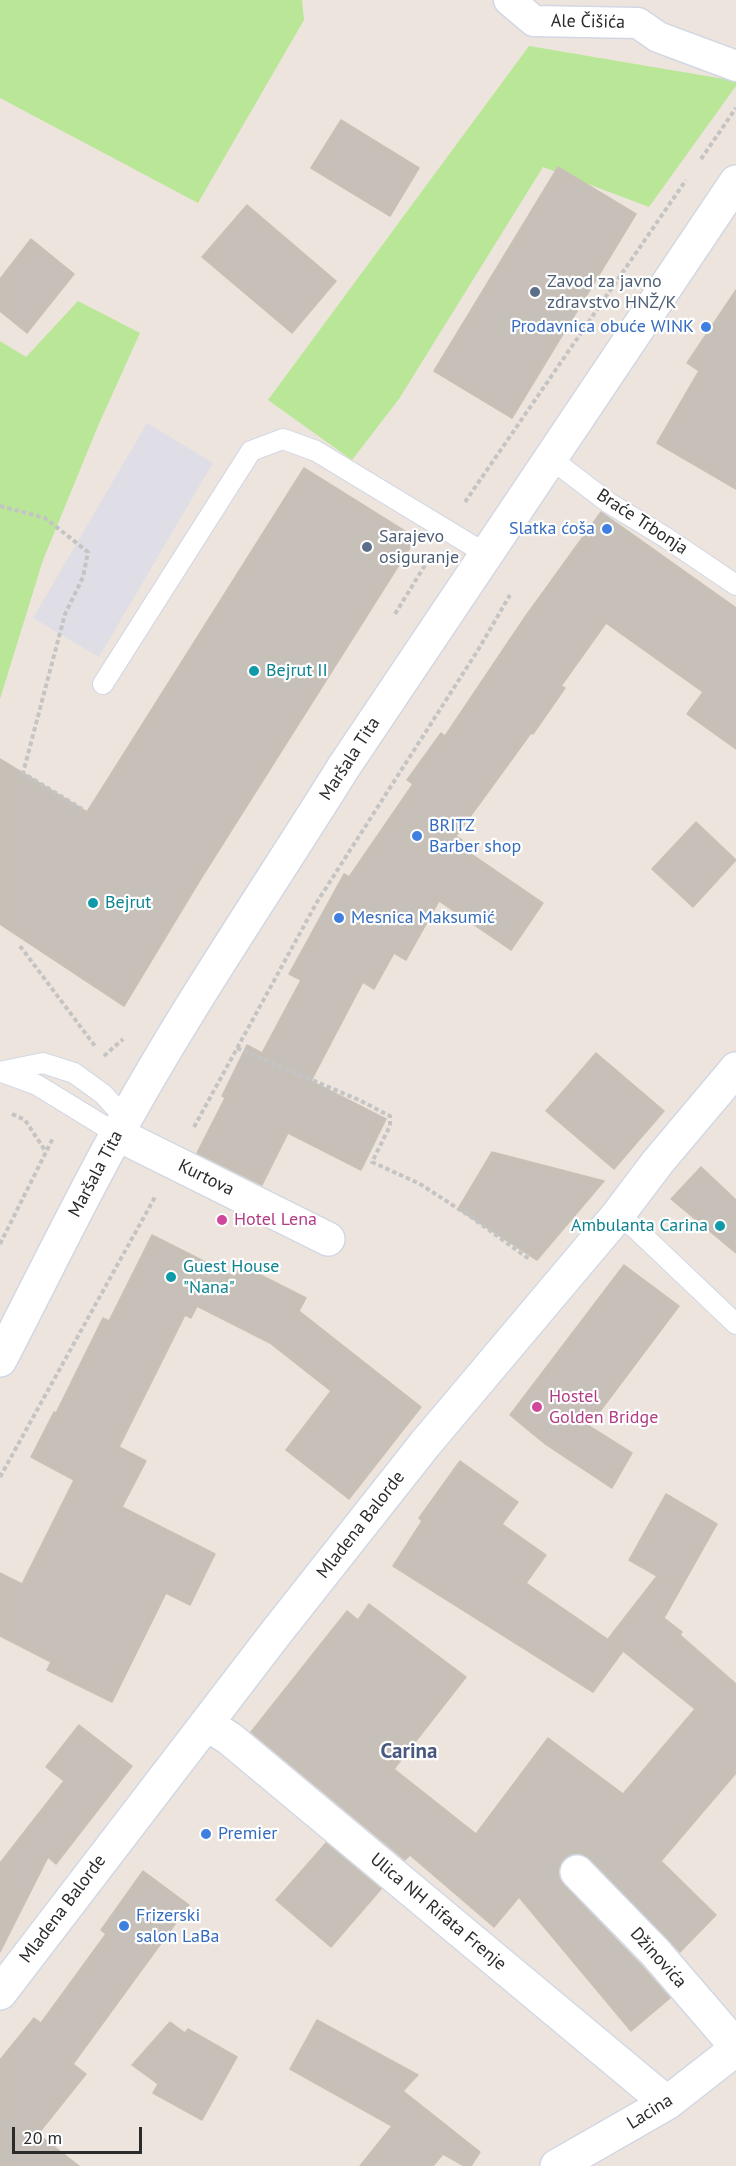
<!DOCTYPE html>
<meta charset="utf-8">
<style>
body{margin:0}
#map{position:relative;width:736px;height:2166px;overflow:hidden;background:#ede5dd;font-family:"PT Sans",sans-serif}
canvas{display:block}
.scale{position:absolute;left:12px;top:2127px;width:130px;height:27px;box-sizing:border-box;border:3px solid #2b2b2b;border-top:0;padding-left:8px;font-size:18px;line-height:21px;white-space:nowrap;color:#2b2b2b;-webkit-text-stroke:4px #fff;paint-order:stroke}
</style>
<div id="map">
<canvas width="736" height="2166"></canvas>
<div class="scale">20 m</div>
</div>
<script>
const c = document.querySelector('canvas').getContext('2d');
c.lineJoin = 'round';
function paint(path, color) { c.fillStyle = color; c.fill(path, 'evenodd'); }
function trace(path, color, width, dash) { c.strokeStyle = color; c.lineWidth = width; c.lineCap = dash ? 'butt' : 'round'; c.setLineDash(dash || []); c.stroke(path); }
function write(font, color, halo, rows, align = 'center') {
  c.font = font + ' "PT Sans",sans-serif'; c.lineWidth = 4.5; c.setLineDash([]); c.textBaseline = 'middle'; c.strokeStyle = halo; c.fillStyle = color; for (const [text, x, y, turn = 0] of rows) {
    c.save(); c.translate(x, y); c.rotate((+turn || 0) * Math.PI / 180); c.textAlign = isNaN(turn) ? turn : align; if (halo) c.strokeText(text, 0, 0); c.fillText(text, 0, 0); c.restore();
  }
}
paint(new Path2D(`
 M147 423 213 463 99 657 33 618Z`), '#dfdee6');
paint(new Path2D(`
 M0 0H302L304 20 198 203 0 98Z
 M529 46 736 81V86L649 207 543 167 399 399 352 460 268 400Z
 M78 301 140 333 98 426 43 560 0 699V341L26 357Z`), '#b9e697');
const building = new Path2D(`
 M341 120 419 168 390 216 311 168Z
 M558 167 636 214 512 418 434 371Z
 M247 205 336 281 292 333 202 257Z
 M31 239 74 274 27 333 0 311V279Z
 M736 290V489L657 443 699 371 687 363Z
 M304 468 416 538 200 880 124 1006 0 924V759L87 812Z
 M601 512 736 608V749L687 714 703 692 606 623 561 686 565 688 533 734 531 733 456 836 462 840 458 845 543 903 511 950 439 901 406 960 394 953 374 989 363 982 311 1081 386 1119 361 1170 288 1133 262 1185 197 1153 225 1098 222 1096 247 1045 262 1053 301 980 289 974 344 874 349 877 413 784 407 780 441 733 445 736 525 617Z
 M696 822 736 860 693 907 652 869Z
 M596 1053 664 1111 614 1169 546 1111Z
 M492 1152 604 1181 537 1260 458 1209Z
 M701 1167 736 1200V1253L671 1199Z
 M152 1235 235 1277 241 1265 306 1298 299 1311 421 1407 349 1499 286 1450 331 1391 270 1343 197 1306 191 1318 185 1315 119 1447 146 1461 122 1507 215 1554 190 1605 166 1593 112 1702 47 1670 51 1662 0 1636V1573L22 1584 74 1480 31 1457 54 1412 56 1413 103 1318 109 1321Z
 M624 1265 679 1306 589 1426 632 1453 612 1488 544 1443 510 1415Z
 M460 1461 518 1502 502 1524 546 1555 526 1583 616 1645 608 1639 657 1576 629 1560 666 1494 717 1524 664 1618 682 1632 680 1635 736 1684V1773L661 1861 716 1915 680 1952 590 1859 582 1854H572L564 1859 559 1868V1877L564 1885 641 1965 670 1998 631 2031 519 1897 494 1927 410 1855 405 1860 251 1732 347 1611 358 1620 369 1604 466 1677 394 1769 476 1834 548 1738 623 1794 695 1709 623 1651 593 1692 393 1566 422 1521 419 1518Z
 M79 1725 132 1766 56 1864 48 1857 0 1952V1863L64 1781 46 1767Z
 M326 1843 381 1889 331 1947 276 1900Z
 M143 1871 189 1905 73 2064 86 2074 38 2134 79 2166H0V2060L34 2018 41 2023 106 1934 101 1930Z
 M317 2020 418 2075 403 2091 480 2152 471 2166H464L443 2154 433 2166H360L392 2126 290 2069Z
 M170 2022 185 2033 188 2029 237 2057 202 2120 153 2093 158 2084 132 2065Z`);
paint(building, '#c6c0b8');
trace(building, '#c9c1b6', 1.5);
const service = new Path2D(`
 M550 458 609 503 665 537 736 585
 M103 684 251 451 283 439 316 451 486 554
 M0 1072 43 1063 74 1073 103 1094 126 1119
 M2 1072 37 1085 117 1134
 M617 1216 635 1228 736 1324`);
const pedestrian = new Path2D(`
 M509 0 534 21 638 23 658 37 736 66`);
const minor = new Path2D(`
 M117 1134 328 1239
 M206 1724 229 1738 667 2103
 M577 1872 655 1952 736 2046
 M0 1993 275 1634 425 1444 617 1216 657 1163 736 1069
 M557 2166 667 2103 736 2049`);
const tertiary = new Path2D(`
 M0 1360C39 1285 76 1208 117 1134 186 1008 267 890 343 768L736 182`);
trace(service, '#d2d7e4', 22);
trace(pedestrian, '#d2d7e4', 33);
trace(minor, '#d2d7e4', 36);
trace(tertiary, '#d2d7e4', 36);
trace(new Path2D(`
 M701 159 736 108
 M465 502 686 180
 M0 506 45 518 88 552 83 577 65 614 23 773 82 809
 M395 614 430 557
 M20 946 95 1046
 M237 1048 359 1100 390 1116V1126L372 1162 420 1184 471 1217 529 1259
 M104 1056 123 1039
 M12 1114 25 1120 46 1152
 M194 1127 317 902 478 650 510 595
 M0 1244 53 1138
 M0 1477 155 1197`), '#c4c4c4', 4, [4.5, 3]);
trace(service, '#fff', 20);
trace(pedestrian, '#fff', 30);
trace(minor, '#fff', 33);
trace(tertiary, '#fff', 33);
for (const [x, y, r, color] of [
 [535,292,6,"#5c6f8a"],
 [706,327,6,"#3f7fe0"],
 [607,529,6,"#3f7fe0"],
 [367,547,6,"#5c6f8a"],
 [254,671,6,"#0f9aa8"],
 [417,836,6,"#3f7fe0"],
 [93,903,6,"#0f9aa8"],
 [339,918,6,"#3f7fe0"],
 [222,1220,6,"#d1479c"],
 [720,1226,6,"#0f9aa8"],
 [171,1277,6,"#0f9aa8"],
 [537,1407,6,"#d1479c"],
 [206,1834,6,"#3f7fe0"],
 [124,1926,6,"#3f7fe0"]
]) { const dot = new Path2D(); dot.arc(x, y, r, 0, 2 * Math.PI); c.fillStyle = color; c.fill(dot); trace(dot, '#fff', 2); }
write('18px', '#2b2b2b', '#fff', [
 ["Ale Čišića",588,22,1],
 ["Braće Trbonja",642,522,33],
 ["Maršala Tita",350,759,-57],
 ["Maršala Tita",96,1174,-62],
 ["Kurtova",206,1178,26],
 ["Mladena Balorde",361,1525,-52],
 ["Mladena Balorde",63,1909,-53],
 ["Ulica NH Rifata Frenje",438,1912,40],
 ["Džinovića",658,1958,48],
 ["Lacina",650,2112,-32]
]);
write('18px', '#4e5e75', '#fff', [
 ["Zavod za javno",547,282],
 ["zdravstvo HNŽ/K",547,303],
 ["Sarajevo",379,537],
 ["osiguranje",379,558]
], 'left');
write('18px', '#366cbe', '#fff', [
 ["Prodavnica obuće WINK",694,327,"right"],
 ["Slatka ćoša",595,529,"right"],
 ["BRITZ",429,826],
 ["Barber shop",429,847],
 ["Mesnica Maksumić",351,918],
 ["Premier",218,1834],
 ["Frizerski",136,1916],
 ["salon LaBa",136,1937]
], 'left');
write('18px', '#0d838f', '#fff', [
 ["Bejrut II",266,671],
 ["Bejrut",105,903],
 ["Ambulanta Carina",708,1226,"right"],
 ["Guest House",183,1267],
 ["\"Nana\"",183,1288]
], 'left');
write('18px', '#b23c85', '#fff', [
 ["Hotel Lena",234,1220],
 ["Hostel",549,1397],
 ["Golden Bridge",549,1418]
], 'left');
write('bold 21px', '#49587e', '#fff', [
 ["Carina",409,1752]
]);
</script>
